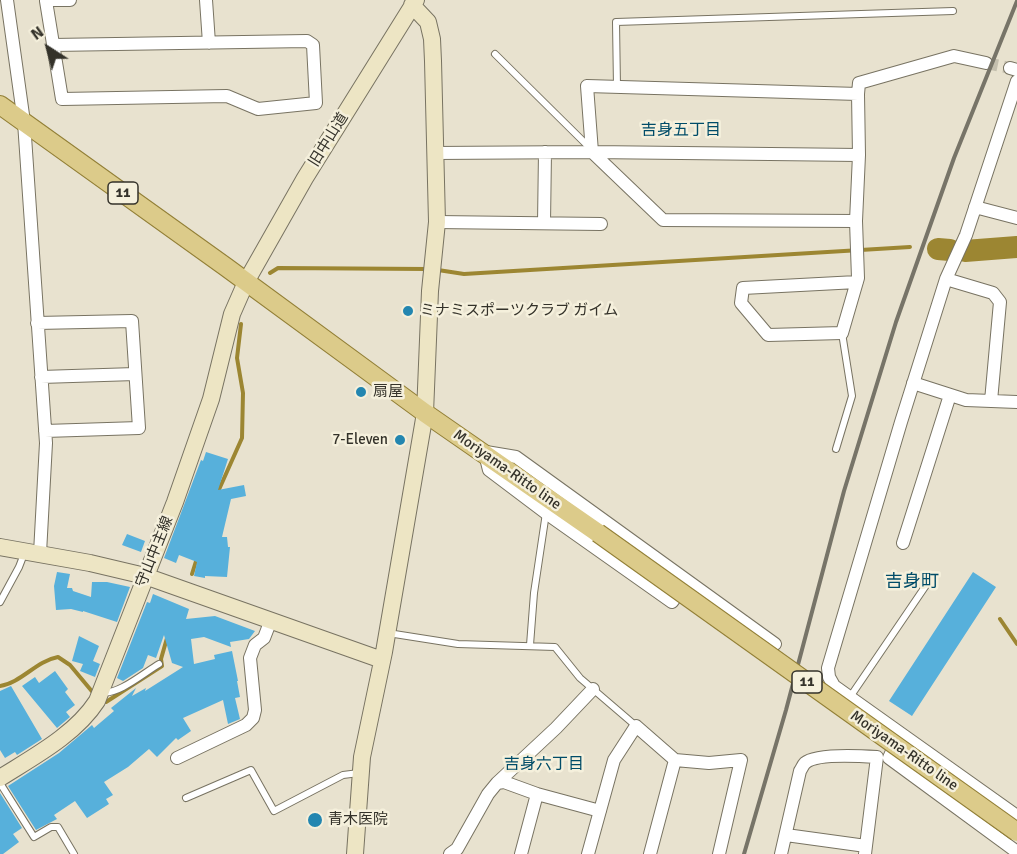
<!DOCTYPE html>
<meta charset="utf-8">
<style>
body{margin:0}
#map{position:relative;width:1017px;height:854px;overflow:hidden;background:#e8e2cf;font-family:Signika,sans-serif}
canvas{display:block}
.north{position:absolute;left:18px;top:18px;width:60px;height:60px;-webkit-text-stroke:4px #f5f0dc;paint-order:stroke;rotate:324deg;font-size:16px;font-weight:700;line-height:24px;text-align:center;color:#34322a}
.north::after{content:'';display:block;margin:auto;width:21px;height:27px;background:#34322a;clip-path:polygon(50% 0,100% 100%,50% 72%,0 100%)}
</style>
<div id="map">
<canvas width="1017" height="854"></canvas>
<div class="north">N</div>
</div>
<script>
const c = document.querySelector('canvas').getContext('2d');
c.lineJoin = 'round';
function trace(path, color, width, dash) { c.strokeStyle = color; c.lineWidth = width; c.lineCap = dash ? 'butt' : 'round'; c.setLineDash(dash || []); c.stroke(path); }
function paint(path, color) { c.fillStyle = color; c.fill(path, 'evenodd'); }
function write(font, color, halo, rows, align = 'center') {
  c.font = font + ' Signika,"Noto Sans JP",sans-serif'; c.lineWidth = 5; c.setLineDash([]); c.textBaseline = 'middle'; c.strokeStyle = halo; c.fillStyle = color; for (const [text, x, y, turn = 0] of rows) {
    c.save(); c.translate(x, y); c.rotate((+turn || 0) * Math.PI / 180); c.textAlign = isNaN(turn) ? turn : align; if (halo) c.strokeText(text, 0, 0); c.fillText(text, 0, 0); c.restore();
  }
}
trace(new Path2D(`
 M438 270 464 274 910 247
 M270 273 278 268 427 269
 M217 494 242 438 243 393 237 358 241 324
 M192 574 197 558
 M1000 619 1017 644
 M0 686C21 683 36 661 58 657L70 665 95 695
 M106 702 162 666 161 659 167 638`), '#9c8632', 4);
trace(new Path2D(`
 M938 249 950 250
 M965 251 1017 247`), '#9c8632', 22);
paint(new Path2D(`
 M206 452 228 459 218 490 244 485 246 496 231 499 222 537H227L228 547H230L227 577 205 576V578L194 576 197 562 179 555 176 563 164 558 201 460 203 461Z
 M127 534 145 541 141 552 122 545Z
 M57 572 70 574 67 588H72L73 591 91 597 92 582H107L130 587 117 622 83 611V612L71 609 56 610 54 586Z
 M973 572 996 587 912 716 889 701Z
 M153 594 189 609 186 619 215 616 255 631 249 639 230 642 231 647 204 637 191 639 194 664 215 659 214 655 232 651 238 681H237L240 697 235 698 240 719 228 724 223 700 183 718 191 731 178 740 176 738 157 757 149 749 128 767 104 782 113 795 106 799 109 804 87 818 75 801 54 815 57 819 36 830 8 786 59 753 92 725 94 728 114 711 111 708 136 688 132 696 146 688 145 691 183 667 172 663 164 635 156 658 148 655 143 668 123 681 117 678 147 602 150 603Z
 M79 636 99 646 93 661 100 664 95 677 80 671 83 664 72 661Z
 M55 671 68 689 65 692 75 705 66 712 70 717 57 728 22 686 35 677 39 683Z
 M11 686 42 739 17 755 15 752 5 758 0 750V691Z
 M0 793 22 828 13 834 19 842 3 854H0Z`), '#57b0db');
trace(new Path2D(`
 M986 63 1010 68`), '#c4bfae', 12, [12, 6]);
const lane = new Path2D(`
 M495 54 589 147
 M617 87 616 22 953 11
 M836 449 852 396 842 333
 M0 602 19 567 24 554
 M388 633 458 644 555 647 580 678 636 726
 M530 645 534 593 546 513
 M102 692C117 696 145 672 159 664
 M850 697 931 578
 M0 783 34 837 51 827H58L74 854
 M186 798 251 770 274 811 343 775 359 773`);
const street = new Path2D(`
 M7 0 24 122 46 443 40 553
 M46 0H70
 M206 0 209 43
 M46 1 62 99 227 96 258 109 316 103 313 45 307 41 53 45
 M1010 68 1017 70
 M1017 81 966 235 946 279 901 422 828 668 829 677 834 686 900 733 889 758 1017 852
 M858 94 859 83 954 56 986 63
 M434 153 592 152 859 155
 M975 207 1017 218
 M856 221 663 220 592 152 587 86 858 94 859 155 856 221 858 278 842 333 768 335 741 303 743 288 857 282
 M437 222 601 224
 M544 223 545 152
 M946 279 993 293 1000 302 991 401
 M37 323 132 321 139 428 45 431
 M41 377 135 374
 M913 383 966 400 1017 402
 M486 452 516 457 775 644
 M485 454 489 470 546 513 672 602 683 587
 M903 543 950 395
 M900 733 1017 816
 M177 758 246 725 253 718 255 710 250 658 255 645 264 638 271 620
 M497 783 556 728 593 689
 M786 835 866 846
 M450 854 457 849 488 794 497 783 504 782 537 794 600 811
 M521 854 537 794
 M588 854 614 760 636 726 675 760 709 763 741 760 719 854
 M650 854 675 760
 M781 854 800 771C802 768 803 765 805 763 816 753 862 756 877 757L865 854`);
const secondary = new Path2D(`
 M0 547 90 563 145 576 382 660
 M0 778C33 757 75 735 97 701L175 502 211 399 232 314 246 282 305 178 416 0
 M355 854 362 757 384 652 425 413 430 291 437 222 433 61 432 39 428 22 412 5`);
const primary = new Path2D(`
 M0 105 226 267 425 413 598 533`);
trace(lane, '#787362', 8);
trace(street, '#787362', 14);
trace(secondary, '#787362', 18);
trace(primary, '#927f36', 20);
trace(lane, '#fff', 6);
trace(street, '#fff', 12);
trace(secondary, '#ede5c4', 16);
trace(primary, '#dccb8a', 18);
trace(new Path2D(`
 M744 854 786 710 844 491 896 322 954 158 1017 1`), '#777468', 4);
const primaryBridge = new Path2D(`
 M598 533 1017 832`);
trace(primaryBridge, '#927f36', 20, []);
trace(primaryBridge, '#dccb8a', 18);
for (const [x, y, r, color] of [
 [408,311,6,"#2386b0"],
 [361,392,6,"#2386b0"],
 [400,440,6,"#2386b0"],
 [315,820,8,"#2386b0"]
]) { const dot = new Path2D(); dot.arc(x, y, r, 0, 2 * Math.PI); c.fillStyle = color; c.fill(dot); trace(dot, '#f5f0dc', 2); }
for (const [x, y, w] of [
 [123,193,30],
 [807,682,30]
]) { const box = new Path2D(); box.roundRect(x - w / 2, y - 11, w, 22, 4.5); c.fillStyle = '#f5f0dc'; c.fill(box); trace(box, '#34322a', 1.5); }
write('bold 14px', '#34322a', null, [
 ["11",123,193],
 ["11",807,682]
]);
write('15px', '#34322a', '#f5f0dc', [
 ["旧中山道",329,140,-58],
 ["Moriyama-Ritto line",507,470,35],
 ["守山中主線",155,552,-68],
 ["Moriyama-Ritto line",904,751,35]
]);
write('15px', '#34322a', '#f5f0dc', [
 ["ミナミスポーツクラブ ガイム",420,311],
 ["扇屋",373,392],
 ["7-Eleven",388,440,"right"],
 ["青木医院",328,820]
], 'left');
write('16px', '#004c68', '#f5f0dc', [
 ["吉身五丁目",681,131],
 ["吉身六丁目",544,765]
]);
write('18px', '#004c68', '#f5f0dc', [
 ["吉身町",912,582]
]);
</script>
